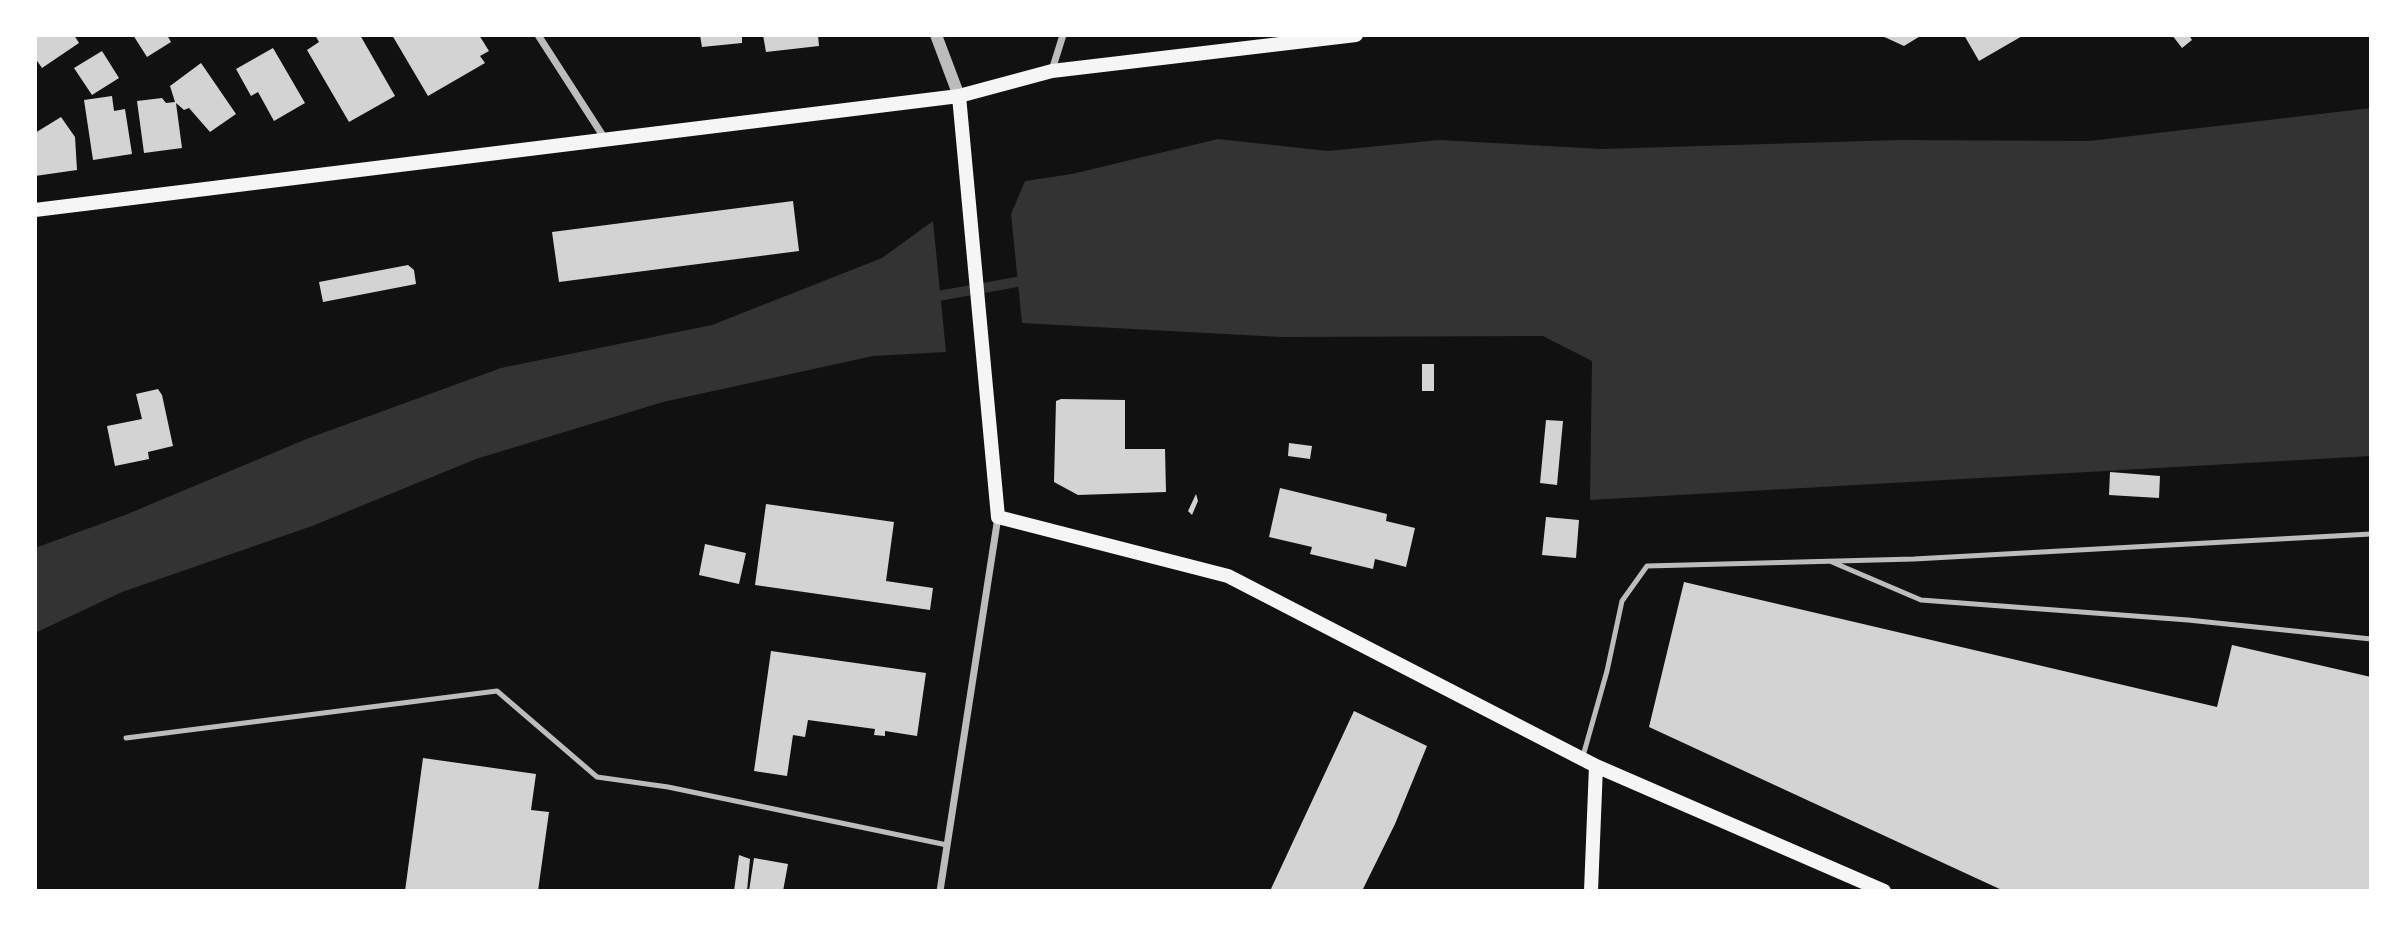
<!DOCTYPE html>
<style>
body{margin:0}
#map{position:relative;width:2406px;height:926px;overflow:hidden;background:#111;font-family:Figtree,sans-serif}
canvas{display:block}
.frame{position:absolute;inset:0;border:37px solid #fff;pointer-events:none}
</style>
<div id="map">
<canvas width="2406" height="926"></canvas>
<div class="frame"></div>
</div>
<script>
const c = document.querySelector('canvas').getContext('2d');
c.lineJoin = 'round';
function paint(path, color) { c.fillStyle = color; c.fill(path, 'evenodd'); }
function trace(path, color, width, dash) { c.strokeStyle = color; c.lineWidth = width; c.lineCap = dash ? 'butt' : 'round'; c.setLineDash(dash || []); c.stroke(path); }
paint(new Path2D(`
 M2371 108V456L1590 500 1592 361 1543 336 1281 337 1022 323 1011 214 1025 181 1072 174 1218 139 1328 151 1439 140 1601 149 1900 140 2089 141Z
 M933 221 946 352 873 356 663 402 476 459 312 526 122 592 35 633V548L125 515 309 438 501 368 712 325 882 258Z`), '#333');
trace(new Path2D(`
 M927 298 1028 280`), '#333', 10);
paint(new Path2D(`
 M35 35H74L79 43 42 68 35 58Z
 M133 35H167L171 42 147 57Z
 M315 35H360L395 96 349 122 307 50 319 42Z
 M392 35H479L489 51 480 56 485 63 428 96Z
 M700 35H742V43L702 47Z
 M763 35H818L819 46 766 52Z
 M1880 35H1922L1904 46Z
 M1964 35H2024L1979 61Z
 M2172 35H2189L2192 40 2182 48Z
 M273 48 305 103 274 121 258 92 251 96 236 69Z
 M102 51 119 78 92 95 74 68Z
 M201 63 236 114 210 132 189 108 184 110 176 103 182 148 144 153 137 101 162 98 166 103 175 102 170 86Z
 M112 96 114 111 125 109 132 154 93 160 84 100Z
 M61 117 75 137 77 170 35 176V133Z
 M793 201 799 251 559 282 552 232Z
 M408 265 414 270 416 284 323 302 319 282Z
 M1422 364H1434V391H1422Z
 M158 389 162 395 173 446 148 452 149 459 115 466 107 426 142 419 136 394Z
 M1061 399 1125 400V449H1165L1166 492 1078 495 1054 482 1056 401Z
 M1546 420 1563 421 1557 485 1540 483Z
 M1289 443 1312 446 1310 459 1288 456Z
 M2110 472 2160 476 2159 498 2109 495Z
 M1280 488 1387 514 1386 521 1415 528 1406 567 1375 559 1373 569 1310 554 1312 547 1269 537Z
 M1196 494 1198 501 1192 515 1188 511Z
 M766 504 894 522 886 581 933 588 930 610 755 585Z
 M1546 517 1579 520 1576 558 1542 555Z
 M705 544 746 553 739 584 699 575Z
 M1684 582 2217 707 2232 645 2371 677V891H2004L1649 727Z
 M771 651 926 673 917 736 885 731V736L874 735 875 729 808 720 805 737 793 735 787 776 754 771Z
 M1354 711 1427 746 1395 824 1362 891H1270Z
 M423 758 536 774 531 810 549 812 538 891H405Z
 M739 855 750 859 747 891H734Z
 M754 858 788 864 783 891H749Z`), '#d3d3d3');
trace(new Path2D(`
 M1832 562 1921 600 2188 620 2371 639
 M126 738 497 691 597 777 668 787 947 845
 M1583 756 1607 671 1622 601 1647 566 1914 559 2371 534`), '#bcbcbc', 5);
trace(new Path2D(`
 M538 35 605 139
 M1052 70 1063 35
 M940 891 998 517`), '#bcbcbc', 7);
trace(new Path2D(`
 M936 35 959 96`), '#bcbcbc', 12);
trace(new Path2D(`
 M959 96 998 517 1228 576 1596 766 1884 891
 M35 210 959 96 1052 71 1356 35
 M1591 891 1596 766`), '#f5f5f5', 14);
</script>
